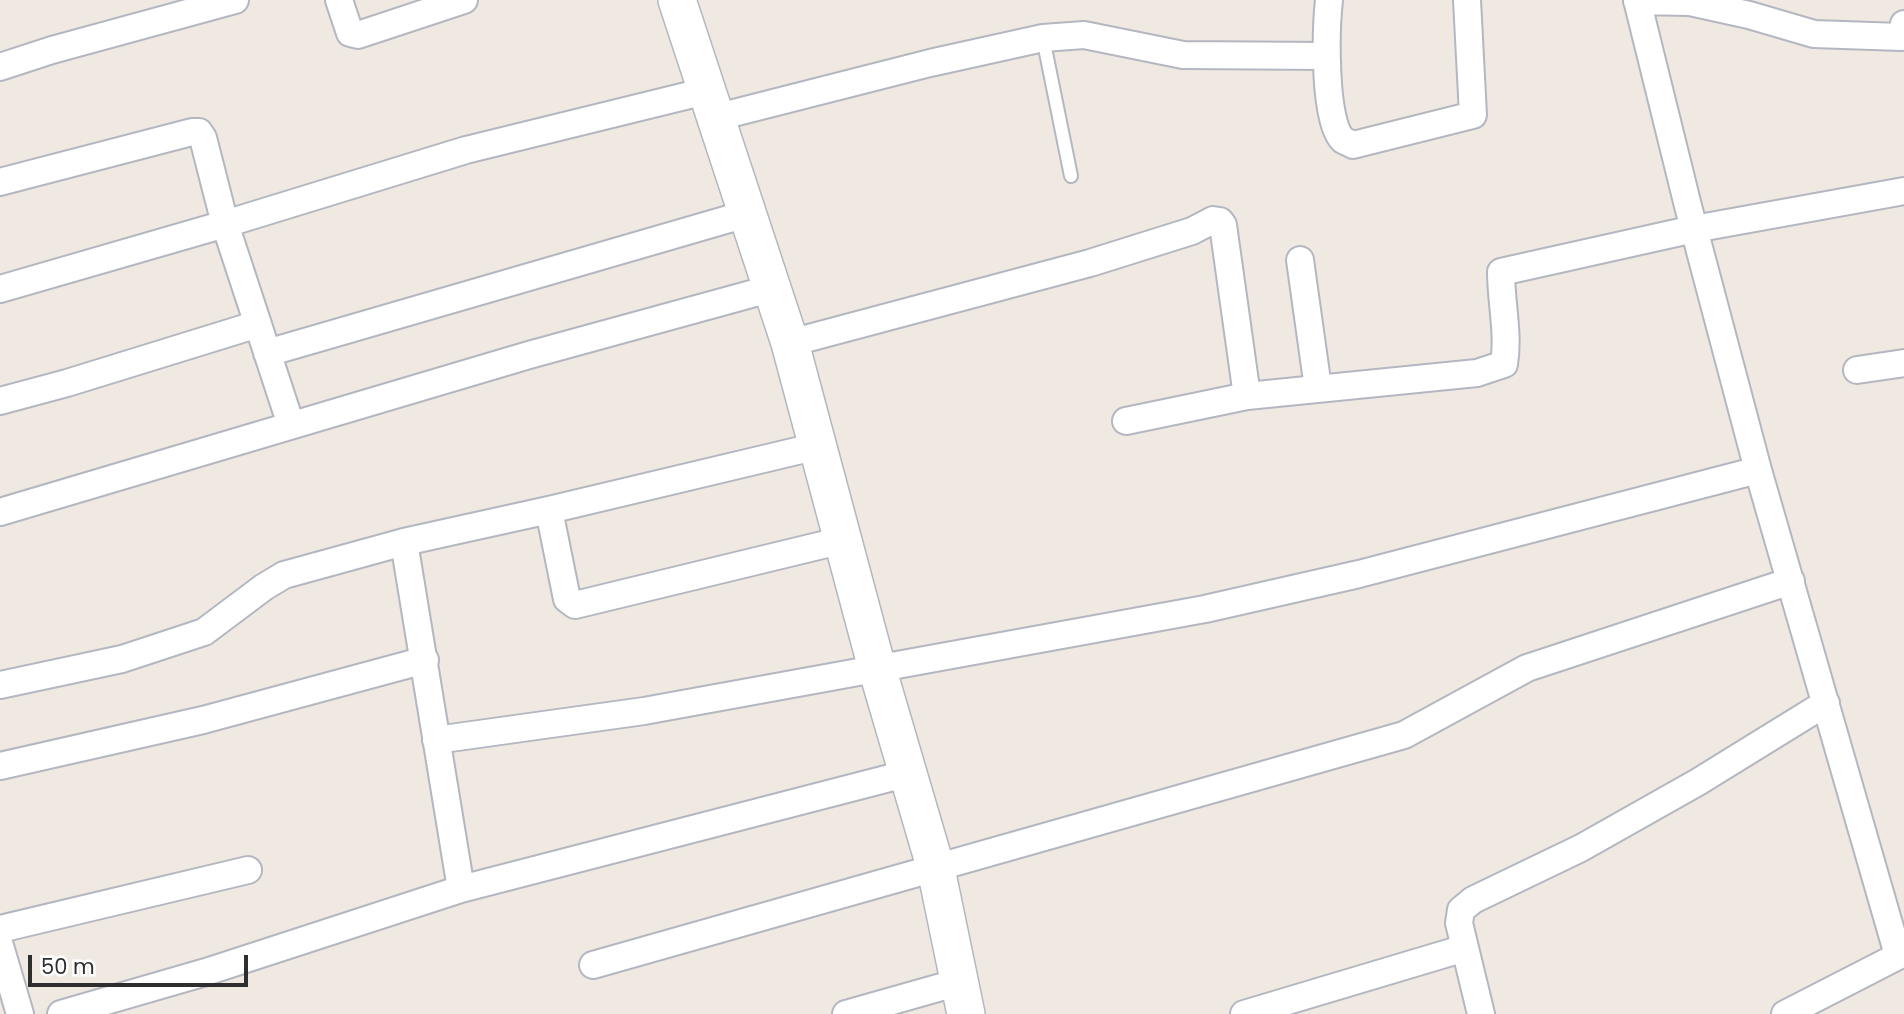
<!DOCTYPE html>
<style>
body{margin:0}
#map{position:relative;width:1904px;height:1014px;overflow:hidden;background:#efe9e1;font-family:Poppins,sans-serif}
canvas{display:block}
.scale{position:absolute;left:28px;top:955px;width:220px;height:32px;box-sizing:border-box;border:4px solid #2e2e2e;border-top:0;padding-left:9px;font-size:21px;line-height:24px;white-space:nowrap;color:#2e2e2e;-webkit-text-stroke:5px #fff;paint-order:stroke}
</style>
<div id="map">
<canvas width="1904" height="1014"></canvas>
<div class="scale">50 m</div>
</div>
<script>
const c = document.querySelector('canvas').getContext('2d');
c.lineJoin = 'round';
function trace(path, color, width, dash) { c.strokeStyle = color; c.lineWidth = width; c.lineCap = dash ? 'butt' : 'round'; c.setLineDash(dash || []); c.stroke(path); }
const lane = new Path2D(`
 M1043 38 1071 176`);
const street = new Path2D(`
 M339 0 350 33 358 35 464 0
 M1329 0C1326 27 1323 122 1343 140 1346 142 1350 143 1353 145L1473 115 1467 0
 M1637 0 1688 206 1758 470 1898 955
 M1637 1 1690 2 1749 15 1814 34 1901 37 1904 24
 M0 67 52 50 235 0
 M714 118 930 63 1043 38 1084 35 1183 55 1326 56
 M0 182 192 132H199L203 138 225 224 0 289
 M1300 260 1318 388
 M790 343 1090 263 1192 231 1213 220 1220 221 1223 225 1247 396
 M267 353 746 214
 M1857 370 1904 363
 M0 401 67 383 258 324
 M1126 421 1247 396 1477 373 1504 364C1509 334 1501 302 1501 272L1694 229 1904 191
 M291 425 225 224 466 150 706 91
 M549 510 567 599 575 605 843 540
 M0 512 529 355 773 288
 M404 542 461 889
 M0 685 122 659 204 632 264 587 284 575 404 542 549 510 818 446
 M436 740 644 711 1205 609 1359 574 1758 470
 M0 766 203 720 425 660
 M0 929 248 870
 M0 946 20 1014
 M593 965 1404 735 1527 668 1791 581
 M61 1014 206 972 461 889 909 773
 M846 1014 959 982
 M1244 1014 1465 948
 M1481 1014 1459 923 1461 910 1473 900 1581 848 1698 782 1826 703
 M1785 1014 1904 953`);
const secondary = new Path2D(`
 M677 0 790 343 877 668 936 869 966 1014`);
trace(lane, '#b4b7c1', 16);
trace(street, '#b4b7c1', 30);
trace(secondary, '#b4b7c1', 40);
trace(lane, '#fff', 12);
trace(street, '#fff', 26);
trace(secondary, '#fff', 37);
</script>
